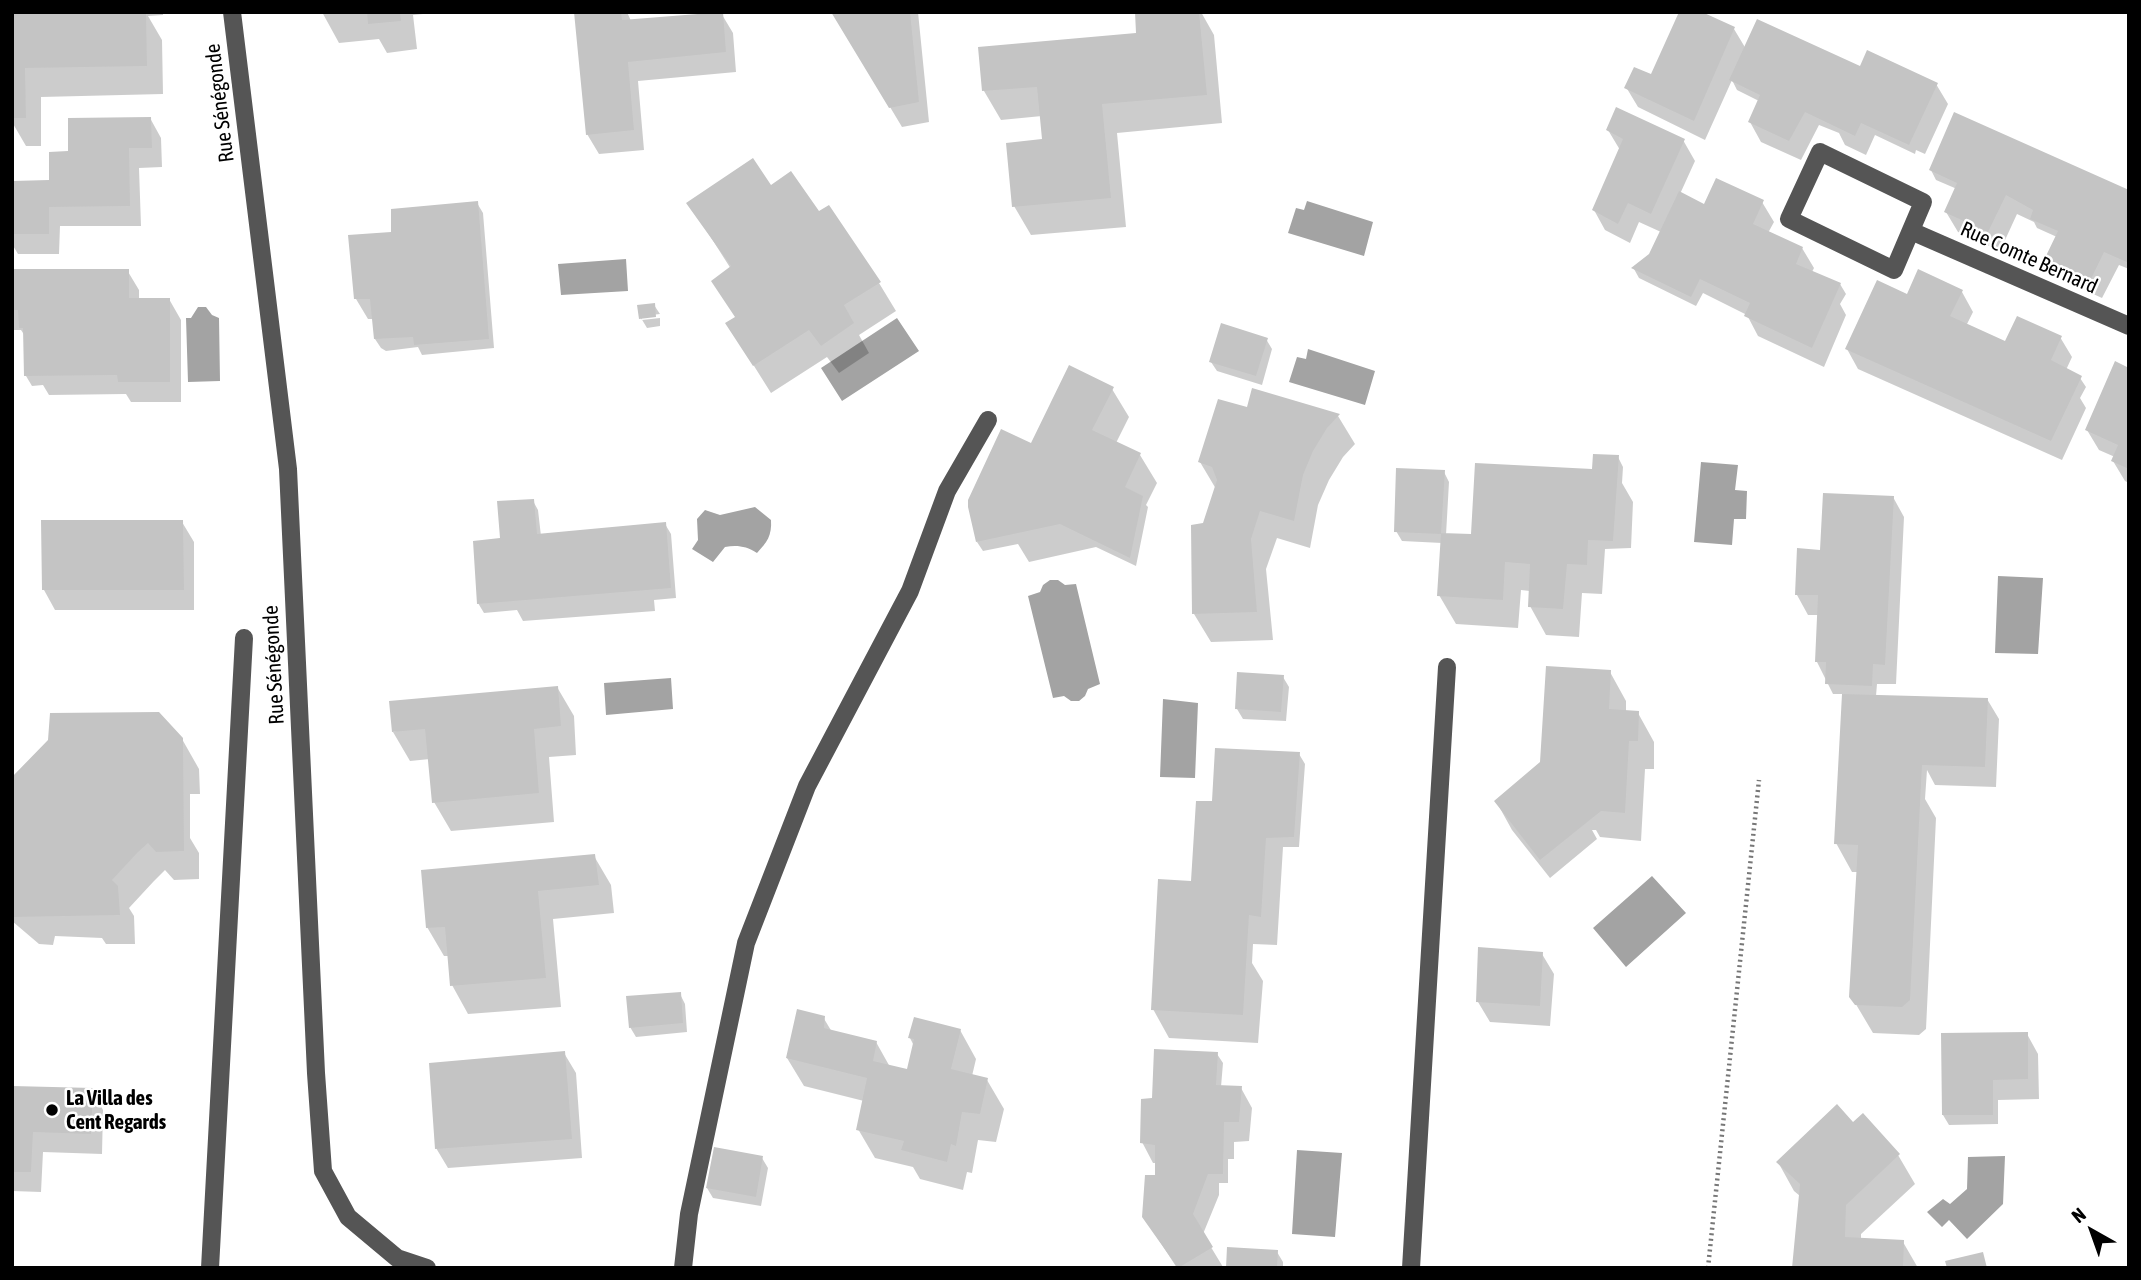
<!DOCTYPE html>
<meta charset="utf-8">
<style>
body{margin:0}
#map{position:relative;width:2141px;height:1280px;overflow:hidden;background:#fff;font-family:"Asap Condensed",sans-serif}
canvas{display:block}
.frame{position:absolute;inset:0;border:14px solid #000;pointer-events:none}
.north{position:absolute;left:2057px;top:1196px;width:70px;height:70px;-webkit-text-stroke:5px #fff;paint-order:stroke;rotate:320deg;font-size:19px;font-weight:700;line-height:28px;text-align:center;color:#000}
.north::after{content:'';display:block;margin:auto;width:24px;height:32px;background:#000;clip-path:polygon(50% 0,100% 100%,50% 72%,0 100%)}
</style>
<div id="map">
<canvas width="2141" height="1280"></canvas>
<div class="frame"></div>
<div class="north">N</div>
</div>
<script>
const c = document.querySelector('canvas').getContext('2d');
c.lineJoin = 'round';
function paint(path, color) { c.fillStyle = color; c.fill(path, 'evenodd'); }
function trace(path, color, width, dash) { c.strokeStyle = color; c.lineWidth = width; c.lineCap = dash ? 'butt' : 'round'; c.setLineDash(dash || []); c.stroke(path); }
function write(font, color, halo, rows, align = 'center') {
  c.font = font + ' "Asap Condensed",sans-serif'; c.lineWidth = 5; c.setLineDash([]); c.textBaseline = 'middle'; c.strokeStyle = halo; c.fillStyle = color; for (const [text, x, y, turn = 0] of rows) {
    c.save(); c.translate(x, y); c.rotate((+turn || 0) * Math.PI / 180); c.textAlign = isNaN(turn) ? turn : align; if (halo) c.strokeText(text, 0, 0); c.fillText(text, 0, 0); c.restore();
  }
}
paint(new Path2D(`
 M1307 201 1373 222 1364 256 1288 233 1296 208 1304 210Z
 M626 259 628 291 561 295 558 264Z
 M198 307H206L212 315 219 318 220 381 188 382 186 318H191Z
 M897 318 919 351 842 401 821 368Z
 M1308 349 1375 371 1365 405 1289 382 1297 357 1306 359Z
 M1701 462 1738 465 1735 490 1747 491 1746 519H1734L1732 545 1694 542Z
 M755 507 771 520C772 536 767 542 757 553 746 546 737 545 725 547L713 562 692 549 698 540 697 519 705 510 720 515Z
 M1998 576 2043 578 2038 654 1995 653Z
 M1050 580H1058L1065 585 1076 584 1100 684 1088 689 1085 696 1079 701H1071L1064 696 1053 698 1028 596 1040 592 1043 585Z
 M671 678 673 709 606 715 604 683Z
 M1163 699 1198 703 1195 778 1160 777Z
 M1652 876 1686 913 1626 967 1593 928Z
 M1297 1150 1342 1153 1335 1237 1292 1234Z
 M2005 1156 2003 1204 1967 1239 1949 1220 1942 1227 1927 1212 1943 1199 1950 1204 1967 1189 1968 1157Z`), '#a3a3a3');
paint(new Path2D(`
 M12 12H163V15L148 16 162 40 163 94 41 97V146H26L12 122Z
 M322 12H443L413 15 417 49 387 53 379 39 339 43Z
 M576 12H627L631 21 721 13 733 33 736 72 638 81 644 150 599 154 587 134Z
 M833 12H918L929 122 902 127Z
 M1136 12H1201L1214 35 1222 123 1117 133 1126 227 1031 235 1014 206 1044 141 1042 116 1001 120 984 91 980 49 1138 34Z
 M1734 29 1746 49 1936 84 1948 104 1925 154 1916 150 1915 154 1875 135 1866 155 1845 145 1839 133 1819 125 1801 160 1761 142 1750 122 1759 101 1737 90 1732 80 1705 140 1638 107 1626 87 1652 77Z
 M150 118 161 138 162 167 139 168 141 226H60L59 254H18L12 244V183L51 182 69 152Z
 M1608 130 1683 140 1695 161 1680 194 1703 205 1762 202 1774 222 1768 233 1802 248 1814 268 1812 272 1840 284 1846 294 1840 304 1846 315 1824 367 1758 336 1747 315 1703 293 1696 306 1639 278 1634 269 1650 255 1661 232 1639 222 1630 243 1605 230 1594 210 1620 150Z
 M1931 170 2129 192V269L2119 265 2102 298 2058 278 2047 258 2057 237 2037 228 2034 222 2017 214 2000 251 1958 232 1946 212 1957 189 1936 180Z
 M771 188 879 283 896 311 859 335 869 353 839 373 827 357 771 393 727 323 736 318 714 281 731 269 689 203Z
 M477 203 483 213 494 348 422 355 418 347 386 351 381 348 375 339 374 319H368L356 299 393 233Z
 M127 270 139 290V300L169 299 181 320V402H131L126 394 49 395 43 385 32 386 26 376 25 336 21 330H12V271Z
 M1962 292 1973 312 1966 326 2003 342 2060 337 2072 357 2066 370 2080 378 2086 387 2080 398 2086 408 2062 460 1858 369 1847 349 1905 296Z
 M654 305 660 314 642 316V320L660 318V326L647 328 641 318 639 306Z
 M1266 339 1272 349 1262 385 1217 371 1211 362Z
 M2129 370V483L2125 481 2113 461 2115 457 2099 450 2087 430Z
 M1112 389 1129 417 1116 443 1140 455 1157 483 1146 505 1148 507 1136 566 1096 547 1029 562 1018 544 983 551 977 542 1031 445Z
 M1253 390 1338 416 1355 444 1343 457 1329 480 1318 505 1310 548 1277 538 1266 569 1273 640 1211 642 1194 614 1204 525 1216 489 1200 462 1248 409Z
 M1618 457 1623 467 1622 483 1633 502 1631 548 1605 549 1602 594 1582 593 1579 637 1546 635 1530 606V591L1521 590 1518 628 1456 624 1439 595 1442 543 1402 541 1396 531 1444 472 1449 482 1446 535 1473 536 1596 472Z
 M1893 497 1904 517 1896 684H1877L1876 696 1987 699 1999 719 1996 787 1935 785 1927 770 1925 799 1936 818 1926 1029 1919 1035 1873 1033 1851 996 1858 872H1852L1836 843 1844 694H1833L1817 662 1819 615H1808L1797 595 1821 551Z
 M533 501 538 510 541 536 665 524 671 534 676 598 654 600 655 611 523 621 517 610 484 613 478 603 502 540Z
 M182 522 194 542V610H55L44 590Z
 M1610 672 1626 701V712L1638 713 1654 742V769H1645L1641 841 1600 837 1596 830H1592L1597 839 1550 878 1512 830 1496 801 1542 762Z
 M1283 677 1289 687 1286 721 1243 719 1237 709Z
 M557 687 574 716 576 755 549 757 554 822 451 831 434 802 430 759 410 761 393 732Z
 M182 739 199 769 200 794H190V838L199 853V879L174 880 165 870 154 881 129 908 134 916 135 944H106L102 938 55 936 53 945 39 944 12 921V779Z
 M1299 754 1305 764 1299 847H1283L1277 945 1253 944 1252 963 1263 981 1258 1043 1169 1038 1153 1009 1193 882 1214 803Z
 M594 856 611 885 614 913 553 919 561 1007 468 1014 452 985 449 956H444L427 927Z
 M1542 954 1554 974 1550 1026 1490 1022 1478 1002Z
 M680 994 685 1004 687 1032 636 1037 630 1027Z
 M823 1017 832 1032 876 1042 890 1067 909 1071 914 1046 910 1038 960 1030 976 1059 972 1076 987 1080 1004 1109 996 1142 978 1140 972 1173 967 1172 963 1190 920 1179 913 1167 875 1158 858 1129 864 1101 804 1086 787 1058Z
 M2027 1034 2038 1054 2039 1099 1998 1100V1124L1949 1125 1943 1115Z
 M564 1053 576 1073 582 1158 448 1168 436 1148Z
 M1217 1054 1223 1063 1221 1087 1241 1088 1252 1108 1249 1141 1234 1142V1159H1228V1183H1219V1195L1203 1234 1223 1267 1177 1268 1144 1217 1157 1177V1163H1153L1142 1142 1154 1099Z
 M12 1087 92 1089 103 1110 102 1154 43 1152 41 1192 12 1191Z
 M1853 1124 1898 1155 1915 1184 1861 1234V1240L1903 1242 1918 1268H1794L1800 1196 1794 1191 1778 1162Z
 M762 1158 768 1168 761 1206 713 1198 707 1188Z
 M1277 1252 1283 1262V1268H1228Z`), '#0003');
paint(new Path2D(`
 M12 12H146L147 66 25 68 26 118H12Z
 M367 12H400L401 21 368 24Z
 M574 12H621L622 20 723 12 726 52 628 62 634 130 586 135Z
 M831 12H910L919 102 889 108Z
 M1135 12H1199L1207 95 1102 104 1111 198 1012 207 1006 143 1042 139 1037 87 982 91 978 47 1136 33Z
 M1679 12H1702L1735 27 1694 121 1624 88 1634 67 1651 74Z
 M1757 19 1860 66 1867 50 1938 83 1909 145 1861 123 1855 136 1805 112 1789 141 1748 122 1760 95 1729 80Z
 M1616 107 1685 139 1651 214 1628 203 1618 224 1592 210 1623 139 1606 130Z
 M1954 112 2129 190V263L2104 252 2091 279 2045 258 2058 231 2030 219 2033 210 2006 195 1988 232 1944 212 1957 183 1929 170Z
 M151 117 152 148H129L130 206 49 207V234H12V181L49 180V152L68 151V118Z
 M753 158 771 185 791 171 819 211 829 205 881 282 844 305 854 323 821 346 809 330 753 366 725 323 735 317 711 281 731 266 686 203Z
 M1716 178 1764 200 1753 224 1803 247 1796 264 1841 283 1812 348 1744 316 1750 303 1700 279 1691 297 1631 268 1649 254 1679 191 1704 204Z
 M478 201 489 339 414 345 413 337 374 339 370 299H354L348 235 391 232V209Z
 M12 269H129V298H170V382H118L117 375 24 376 23 328H19L18 310H12Z
 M1918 269 1963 290 1950 316 2005 341 2017 316 2062 336 2051 360 2082 376 2051 441 1845 349 1877 280 1907 294Z
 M655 303 656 317 639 319 637 305Z
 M1221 323 1268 338 1256 376 1209 362Z
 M2115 361 2129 368V469L2111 461 2118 445 2085 430Z
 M1069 365 1114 387 1092 430 1141 453 1125 487 1143 496 1130 558 1060 524 976 542 968 507V500L1001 429 1031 443Z
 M1252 388 1340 414 1327 428 1313 451 1303 475 1294 521 1260 511 1251 539 1257 612 1192 614 1191 525 1203 523 1217 480 1212 467 1198 462 1218 399 1247 407Z
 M1593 454 1619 455 1613 541 1588 540 1587 565 1567 564 1563 609 1528 607 1530 564 1505 562 1503 600 1437 596 1441 533 1471 534 1475 463 1592 469Z
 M1396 468 1445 470 1441 534 1394 532Z
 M1823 493 1894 496 1885 665 1873 664 1872 686 1825 684 1826 662H1815L1818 595H1795L1797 548 1820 550Z
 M534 499 537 534 666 522 671 588 477 604 473 541 500 538 497 501Z
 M41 520H183L184 590H42Z
 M1546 666 1611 670 1609 709 1639 711 1638 741H1629L1625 813 1601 811 1540 860 1494 801 1540 762Z
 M1237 672 1284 675 1281 712 1235 709Z
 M558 686 561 726 534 729 539 793 432 803 425 729 392 732 389 701Z
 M1842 694 1988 698 1985 767 1922 765 1910 1000 1902 1007 1855 1005 1849 997 1858 845 1834 844Z
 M159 712 183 738 184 851 156 852 148 843 138 852 112 880 118 886 120 915 12 917V777L48 740 50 713Z
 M1215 748 1300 752 1294 837 1266 838 1261 917 1249 915 1243 1015 1151 1010 1158 879 1191 881 1196 801H1212Z
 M595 854 599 885 538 891 546 978 450 986 445 927 426 928 421 870Z
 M1478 947 1543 952 1540 1006 1476 1002Z
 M681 992 683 1023 629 1028 626 996Z
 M797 1009 825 1016 824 1028 877 1041 873 1061 907 1069 914 1039 908 1038 914 1017 961 1029 951 1069 988 1078 980 1114 962 1112 956 1146 951 1144 947 1162 901 1150 904 1141 856 1130 867 1078 786 1058Z
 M2028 1032V1079L1993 1080V1115H1942L1941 1033Z
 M1154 1049 1218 1052 1216 1085 1242 1086 1239 1122H1224L1223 1174H1208L1193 1214 1213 1247 1178 1268 1142 1217 1145 1175H1155V1145L1140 1143 1141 1099 1152 1098Z
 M565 1051 572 1139 435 1149 429 1063Z
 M12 1086 93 1088 91 1134 33 1132 31 1172H12Z
 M1837 1104 1853 1122 1863 1113 1900 1154 1846 1205 1845 1237 1904 1240 1903 1268H1792L1800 1184 1776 1162Z
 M714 1147 763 1156 756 1197 706 1188Z
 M1227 1247 1278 1250 1277 1268H1226Z
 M1983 1252 1987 1268H1947L1945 1261Z`), '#c4c4c4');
trace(new Path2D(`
 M1708 1268 1759 780`), '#777', 4.5, [2, 3.5]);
trace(new Path2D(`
 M232 12 288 469 316 1073 323 1171 348 1217 397 1258 427 1268
 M1820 152 1923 202 1894 270 1789 219Z
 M1911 231 2129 326
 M210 1268 244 638
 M683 1268 689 1214 746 943 807 786 910 591 947 491 988 420
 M1411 1268 1447 667`), '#555', 18);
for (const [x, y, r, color] of [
 [52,1110,7,"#000"]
]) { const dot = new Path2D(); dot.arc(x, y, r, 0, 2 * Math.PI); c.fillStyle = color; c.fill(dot); trace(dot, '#fff', 2.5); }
write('21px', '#000', '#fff', [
 ["Rue Sénégonde",220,103,-97],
 ["Rue Comte Bernard",2029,258,24],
 ["Rue Sénégonde",274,665,-93]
]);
write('bold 21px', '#000', '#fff', [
 ["La Villa des",66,1098],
 ["Cent Regards",66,1122]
], 'left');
</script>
